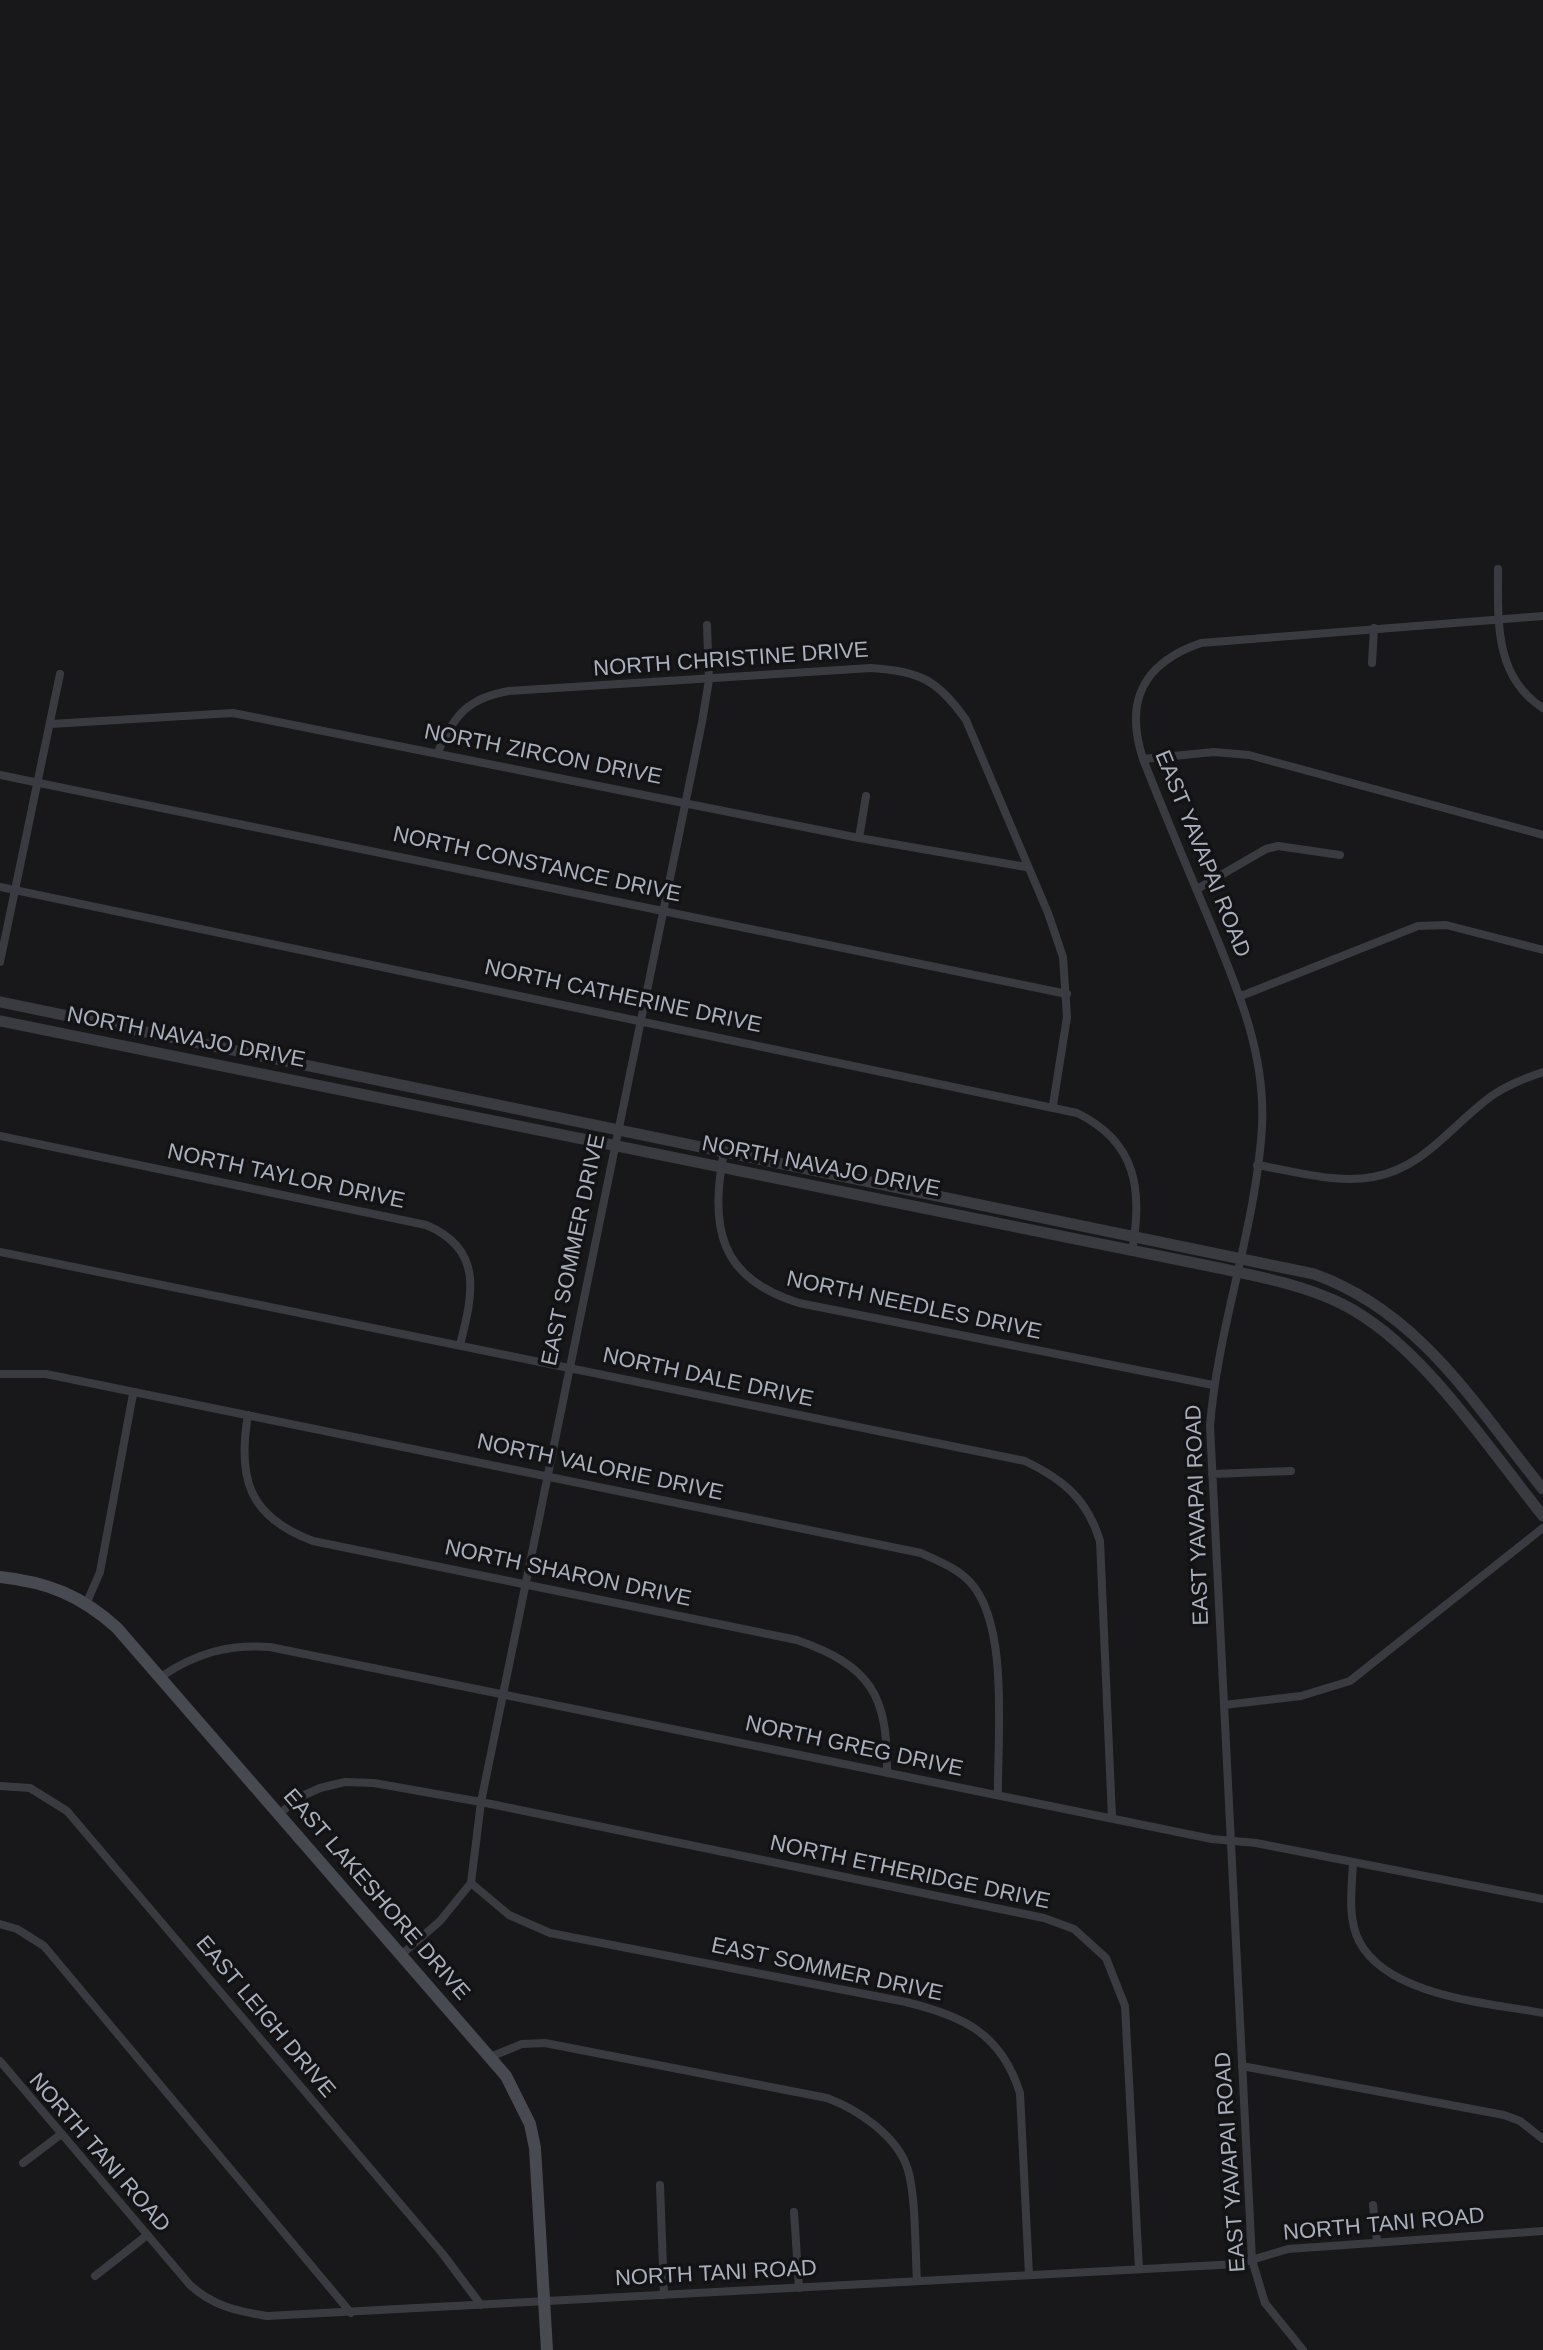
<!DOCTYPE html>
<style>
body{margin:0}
canvas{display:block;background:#18181b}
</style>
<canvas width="1543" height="2350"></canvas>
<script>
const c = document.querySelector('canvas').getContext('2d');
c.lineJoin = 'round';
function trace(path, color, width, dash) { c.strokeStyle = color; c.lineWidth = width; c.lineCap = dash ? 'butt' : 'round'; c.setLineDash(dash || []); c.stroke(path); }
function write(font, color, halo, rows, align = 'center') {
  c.font = font + ' Arial,sans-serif'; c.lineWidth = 7; c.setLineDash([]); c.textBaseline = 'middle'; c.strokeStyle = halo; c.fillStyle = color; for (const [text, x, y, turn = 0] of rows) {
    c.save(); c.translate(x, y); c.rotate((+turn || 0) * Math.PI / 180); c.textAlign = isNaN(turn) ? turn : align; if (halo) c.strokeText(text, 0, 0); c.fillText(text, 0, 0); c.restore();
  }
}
trace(new Path2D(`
 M1498 569C1498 620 1494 677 1543 708
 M707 625 709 680 702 722 481 1802 471 1883 509 1915 550 1933 906 2002C963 2016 1001 2033 1020 2093L1029 2275
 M1372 663 1374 628
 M51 724 233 713 859 838 1026 867
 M438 752C454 715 468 698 509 691L871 668C920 671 938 680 966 720L1048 913 1063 957 1067 1017 1053 1105
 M1143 759 1214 752 1249 755 1543 835
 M0 775 1067 994
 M859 838 866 796
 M0 887 1077 1113C1137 1142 1143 1191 1132 1251
 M1197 889 1266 849 1278 846 1340 855
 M0 962 60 674
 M1241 996 1418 926 1446 925 1543 950
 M0 1136 426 1225C484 1249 473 1294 460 1345
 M724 1151C710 1227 718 1278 799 1303L1213 1385
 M1257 1165C1294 1171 1337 1184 1373 1177 1425 1168 1452 1124 1493 1095 1509 1084 1525 1078 1543 1072
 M0 1252 1025 1461C1064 1480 1087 1499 1100 1541L1112 1818
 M0 1374H46L921 1553C938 1561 957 1568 970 1582 1010 1625 997 1739 998 1795
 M248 1415C237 1479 249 1517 313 1541L797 1640C871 1666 888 1695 887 1773
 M1212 1474 1291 1471
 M87 1602 100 1572 133 1394
 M162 1676C197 1653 228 1644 270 1647L1212 1839 1256 1843 1543 1899
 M1224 1705 1301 1696 1350 1681 1543 1528
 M0 1786 30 1788 67 1811 442 2253 481 2305
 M279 1814 300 1797 320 1788 345 1782 374 1783 481 1802 1044 1918 1074 1929 1106 1958 1125 2006 1139 2269
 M1353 1862C1352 1888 1347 1917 1359 1941 1387 1996 1488 2003 1543 2013
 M0 1924 17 1929 44 1946 351 2313
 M401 1955 440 1921 471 1883
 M490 2057 522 2044 545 2043 827 2098C857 2109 898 2136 908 2170 916 2198 915 2249 917 2281
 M0 2061 190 2285C213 2306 236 2311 267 2316L1238 2264 1288 2249 1543 2231
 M1242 2066 1504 2115 1520 2121 1543 2139
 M23 2163 60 2135
 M660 2185 664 2295
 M1373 2205 1377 2242
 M794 2212 799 2288
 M95 2276 146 2236
 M1303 2350 1265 2303 1252 2260 1210 1426C1218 1325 1256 1228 1262 1127 1266 1052 1236 985 1208 917 1186 865 1164 812 1143 759 1124 701 1143 663 1201 643L1543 616`), '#393b40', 8);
trace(new Path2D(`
 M0 1002 1314 1274C1420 1312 1474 1404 1543 1489
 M0 1021 1219 1268C1260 1277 1304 1285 1342 1304 1421 1343 1488 1448 1543 1516`), '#393b40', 11);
trace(new Path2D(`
 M0 1577C48 1582 82 1596 117 1628L506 2076 530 2124 535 2148 547 2350`), '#474a50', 12);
write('22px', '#a9b0bc', '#131316', [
 ["NORTH CHRISTINE DRIVE",731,660,-4],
 ["NORTH ZIRCON DRIVE",543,755,11],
 ["EAST YAVAPAI ROAD",1202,854,68],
 ["NORTH CONSTANCE DRIVE",537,865,12],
 ["NORTH CATHERINE DRIVE",623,997,12],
 ["NORTH NAVAJO DRIVE",186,1038,11],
 ["NORTH NAVAJO DRIVE",821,1167,11],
 ["NORTH TAYLOR DRIVE",286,1177,12],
 ["EAST SOMMER DRIVE",574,1250,-78],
 ["NORTH NEEDLES DRIVE",914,1306,12],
 ["NORTH DALE DRIVE",708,1378,12],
 ["NORTH VALORIE DRIVE",600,1468,12],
 ["EAST YAVAPAI ROAD",1198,1515,-92],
 ["NORTH SHARON DRIVE",568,1574,12],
 ["NORTH GREG DRIVE",854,1747,12],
 ["NORTH ETHERIDGE DRIVE",910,1873,12],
 ["EAST LAKESHORE DRIVE",376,1895,49],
 ["EAST SOMMER DRIVE",827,1970,12],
 ["EAST LEIGH DRIVE",265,2017,50],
 ["NORTH TANI ROAD",99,2153,49],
 ["EAST YAVAPAI ROAD",1231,2162,-94],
 ["NORTH TANI ROAD",1384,2225,-5],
 ["NORTH TANI ROAD",716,2274,-3]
]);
</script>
